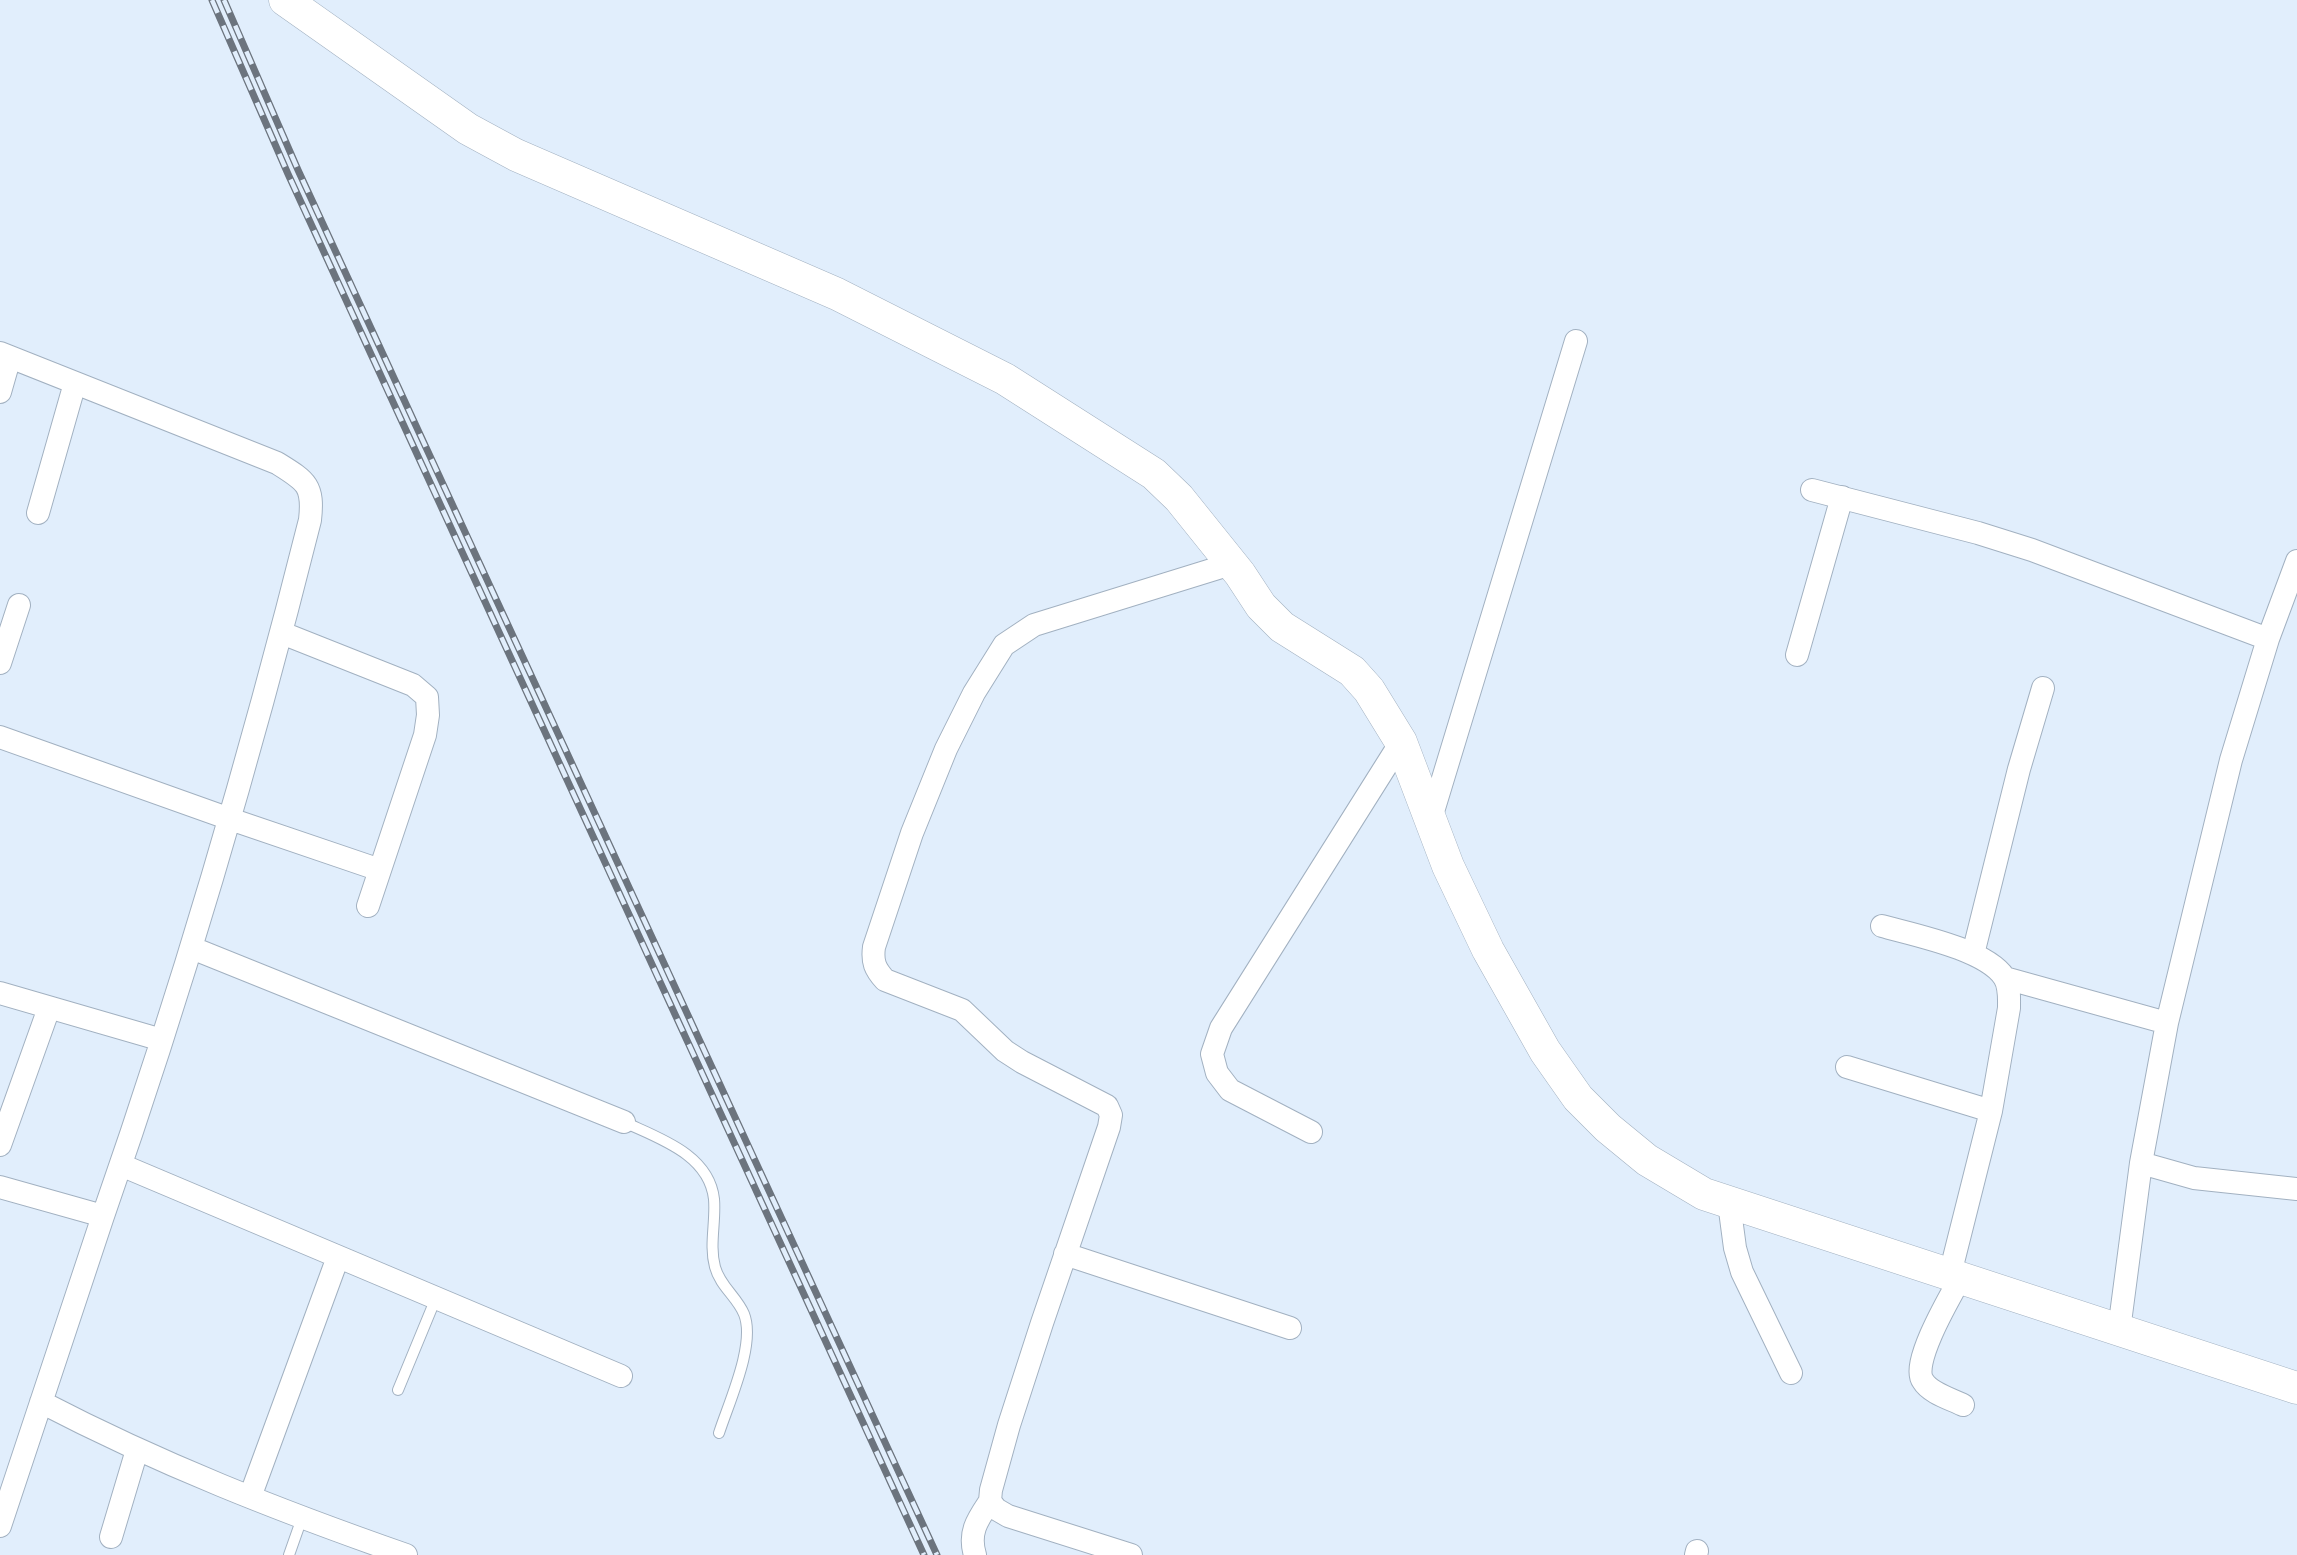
<!DOCTYPE html>
<style>
body{margin:0}
canvas{display:block;background:#e1eefc}
</style>
<canvas width="2297" height="1555"></canvas>
<script>
const c = document.querySelector('canvas').getContext('2d');
c.lineJoin = 'round';
function trace(path, color, width, dash) { c.strokeStyle = color; c.lineWidth = width; c.lineCap = dash ? 'butt' : 'round'; c.setLineDash(dash || []); c.stroke(path); }
const lane = new Path2D(`
 M624 1122C658 1138 709 1154 714 1199 716 1222 709 1245 715 1267 720 1286 737 1297 744 1314 756 1344 729 1402 719 1433
 M398 1390 436 1298
 M289 1555 302 1518`);
const street = new Path2D(`
 M0 353 277 463C306 481 314 485 310 520 251 755 183 987 103 1216L0 1187
 M0 392 10 357
 M1812 490 1978 533 2032 550 2268 639
 M38 513 75 383
 M282 633 413 685 427 697 428 715 425 735 368 906
 M1797 655 1842 497
 M0 663 19 605
 M0 737 230 819 380 870
 M1431 818 1576 341
 M1882 926C1914 935 1985 949 2004 977 2010 986 2009 997 2009 1008L1991 1111 1950 1274
 M192 948 624 1122
 M1973 954 2019 769 2043 688
 M2005 978 2167 1023
 M0 993 162 1040
 M1847 1067 1991 1111
 M1311 1132 1230 1090 1217 1073 1212 1054 1221 1028 1401 742
 M0 1145 49 1008
 M2141 1163 2194 1178 2297 1189
 M121 1165 621 1376
 M1729 1203 1735 1248 1742 1272 1791 1373
 M1065 1254 1290 1328
 M1961 1277C1951 1295 1910 1364 1923 1381 1930 1393 1951 1399 1963 1405
 M2119 1330 2141 1163 2167 1023 2231 760 2268 639 2297 561
 M41 1402C160 1464 280 1511 406 1555
 M250 1497 338 1257
 M0 1526 103 1216
 M111 1537 137 1450
 M975 1555C968 1532 978 1519 990 1501
 M1131 1555 1008 1516 996 1509 990 1501 991 1490 1009 1425 1042 1323 1109 1127 1111 1115 1107 1106 1022 1062 1005 1051 962 1010 885 980C875 969 872 962 874 947L912 833 946 749 974 693 1004 645 1034 625 1231 564
 M1696 1555 1697 1551`);
const secondary = new Path2D(`
 M285 0 468 129 516 155 837 294 1005 379 1154 474 1179 498 1240 574 1261 606 1282 627 1352 671 1369 690 1401 742 1448 866 1488 950 1545 1051 1578 1098 1608 1128 1647 1160 1704 1194 2297 1388`);
trace(lane, '#a2b1c1', 12);
trace(street, '#a2b1c1', 24);
trace(secondary, '#a2b1c1', 33);
trace(lane, '#fff', 10);
trace(street, '#fff', 22);
trace(secondary, '#fff', 32);
const rail = new Path2D(`
 M212 0 288 174 924 1555
 M224 0 298 170 937 1555`);
trace(rail, '#6c747e', 7);
trace(rail, '#e1eefc', 4.5, [14]);
</script>
